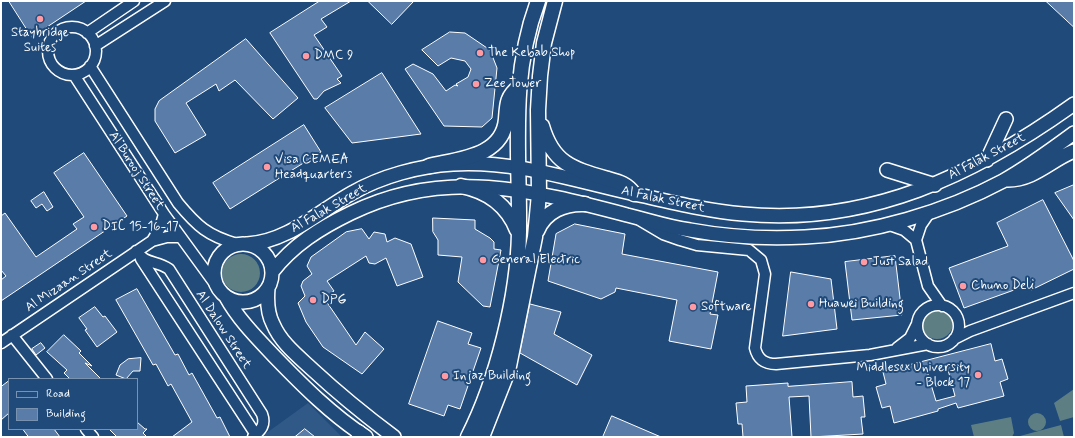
<!DOCTYPE html>
<style>
body{margin:0}
#map{position:relative;width:1075px;height:438px;overflow:hidden;background:#1f4a7a;font-family:Mynerve,sans-serif}
canvas{display:block}
.frame{position:absolute;inset:0;border:2px solid #fff;pointer-events:none}
.legend{position:absolute;left:8px;top:378px;width:130px;height:52px;box-sizing:border-box;background:#1f4a7a;border:1px solid #7992af;margin:0;padding:5px 7px;list-style:none;font-size:12px;color:#fff}
.legend li{display:flex;align-items:center;gap:8px;height:20px}
.legend b{width:20px;border:1px solid #7992af}
</style>
<div id="map">
<canvas width="1075" height="438"></canvas>
<div class="frame"></div>
<ul class="legend">
<li><b style="height:5px;background:#1f4a7a"></b>Road</li>
<li><b style="height:11px;background:#597ca8"></b>Building</li>
</ul>
</div>
<script>
const c = document.querySelector('canvas').getContext('2d');
c.lineJoin = 'round';
function paint(path, color) { c.fillStyle = color; c.fill(path, 'evenodd'); }
function trace(path, color, width, dash) { c.strokeStyle = color; c.lineWidth = width; c.lineCap = dash ? 'butt' : 'round'; c.setLineDash(dash || []); c.stroke(path); }
function write(font, color, halo, rows, align = 'center') {
  c.font = font + ' Mynerve,sans-serif'; c.lineWidth = 4; c.setLineDash([]); c.textBaseline = 'middle'; c.strokeStyle = halo; c.fillStyle = color; for (const [text, x, y, turn = 0] of rows) {
    c.save(); c.translate(x, y); c.rotate((+turn || 0) * Math.PI / 180); c.textAlign = isNaN(turn) ? turn : align; if (halo) c.strokeText(text, 0, 0); c.fillText(text, 0, 0); c.restore();
  }
}
paint(new Path2D(`
 M308 403 342 437H261Z`), '#305988');
paint(new Path2D(`
 M222 273a19 19 0 1 1 38 0a19 19 0 1 1-38 0Z
 M921 323a16 16 0 1 1 32 0a16 16 0 1 1-32 0Z
 M1074 389V417L1060 421 1054 403Z
 M1028 422a9 9 0 1 1 18 0a9 9 0 1 1-18 0Z
 M1011 417 1014 433 1012 437H974L971 425Z
 M1061 425 1064 437H1021L1020 436Z`), '#5d7f84');
const building = new Path2D(`
 M9 1H86L32 37Z
 M320 1H351L321 19 327 27 314 35 342 76 337 79 341 83 324 91 317 99H314L270 33Z
 M368 1H414L392 24Z
 M1046 1H1074V27Z
 M450 32 465 33 490 50 497 68 492 118 482 127 444 126 405 69 413 64 433 74 446 91 455 85 458 86 456 84 468 77 471 69 465 61 451 58 438 66 422 50Z
 M246 39 298 98 273 119 235 80 219 91 216 84 186 103 206 135 175 153 155 121V109L159 101Z
 M382 73 421 134 352 143 325 108Z
 M304 125 321 152 230 209 213 183Z
 M84 153 127 216 1 301V280L6 276 1 270V216L5 213 36 257 77 229 73 224 84 217 54 173Z
 M1074 185V220L1055 193Z
 M44 192 53 207 47 211 42 204 36 208 31 201Z
 M1043 200 1074 261V269L1031 290 1028 285 964 308 949 268 1008 246 997 223Z
 M433 218 475 220V229L490 238 494 242V249L501 250 490 307 483 306 458 282 462 257 438 255V240L433 232Z
 M575 224 625 234 622 254 718 272 710 314 718 315 711 349 669 341 677 300 616 288 615 292 601 299 548 281 556 234Z
 M362 229 369 239 374 232 385 234 387 242 395 238 411 244 423 277 397 286 386 258 375 264 369 263 366 256 327 281 334 291 324 298 356 345 365 332 384 349 362 374 323 347 306 322 298 303 305 296 301 286 303 281 312 274 307 266 311 257 346 232Z
 M895 256 902 315 852 320 845 262Z
 M791 272 831 279 837 329 783 336Z
 M137 289 175 355 178 354 189 375 192 373 217 418 220 417 230 437H172L192 422 171 384 168 386 156 364 153 365 116 300Z
 M530 304 561 312 554 334 592 355 577 385 520 353Z
 M95 307 103 317 105 316 117 332 97 347 85 330 87 329 79 318Z
 M438 321 472 333 468 344 481 348 460 409 448 405 444 416 409 404Z
 M64 335 81 351 79 353 92 366 85 363 101 379H70L64 373 67 370 47 352Z
 M41 343 45 348 36 355 32 349Z
 M991 344 995 361 1002 359 1008 379 1000 382 1004 396 958 408 956 403 938 409V411L894 423 890 406 882 408 876 387 886 384 883 372ZM947 366 955 396 936 401 927 371Z
 M141 358 140 371H133L126 379 116 375 120 365 128 359Z
 M9 381V413L1 420V387Z
 M852 382 853 397 863 396 865 417H861L863 434 811 437 809 396 789 397 792 437H743L742 424H738L736 403 747 402 746 386 788 383V386Z
 M612 416 661 437H603Z
 M137 422 145 429H147L143 433 147 437H117L109 429H137Z
 M23 429H54L60 437H29Z
 M305 429 315 437H295Z`);
paint(building, '#597ca8');
trace(building, '#fff', 1);
const minor = new Path2D(`
 M48 51a24 24 0 1 1 48 0a24 24 0 1 1-48 0Z
 M87 33 134 1
 M95 46 165 1
 M90 66 178 203C197 226 208 236 237 244
 M74 75 164 214 215 284
 M930 212 921 225 916 240 928 286 942 306
 M641 221 663 234 680 240 697 245 749 250 761 260 765 274 755 348C758 360 765 364 776 364L870 355 928 344
 M887 224 904 230 916 240
 M152 241 160 228 164 214
 M136 251C146 265 156 260 169 269L262 414C266 425 261 430 253 437
 M141 259 256 435
 M917 326a21 21 0 1 1 42 0a21 21 0 1 1-42 0Z
 M12 335 47 379
 M954 339 970 331 1074 293
 M1 343 152 241 167 237H180
 M897 348 910 338 917 324
 M86 429 93 437`);
const tertiary = new Path2D(`
 M987 160 1006 119
 M887 170 935 185
 M1008 180C1034 180 1051 160 1074 151
 M214 273a29 29 0 1 1 58 0a29 29 0 1 1-58 0Z
 M247 244C287 242 318 212 352 193 382 176 419 166 453 164 514 160 576 181 635 194 671 202 707 211 743 214 868 226 975 175 1074 104
 M272 272C293 245 320 228 351 213 444 167 532 190 627 215 648 220 668 227 690 230 728 237 767 239 805 237 871 234 945 212 1003 181 1028 167 1051 150 1074 133
 M268 288C267 300 267 313 273 324 281 343 298 356 313 370 339 394 366 416 394 437
 M226 297C238 319 257 338 274 356 303 386 332 415 366 437`);
const secondary = new Path2D(`
 M542 126C553 164 573 169 608 179 619 182 627 184 634 194
 M429 166C458 159 503 157 506 119 507 104 507 96 519 87
 M461 186C487 191 507 205 517 230
 M537 231C545 211 565 203 585 204
 M358 432 364 437
 M468 437C497 380 518 296 519 232 520 151 509 79 538 1
 M482 437 508 371 535 237 539 194 538 110 540 76 544 43 555 1`);
trace(minor, '#fff', 13);
trace(tertiary, '#fff', 16);
trace(secondary, '#fff', 17);
trace(minor, '#1f4a7a', 10);
trace(tertiary, '#1f4a7a', 13);
trace(secondary, '#1f4a7a', 14);
for (const [x, y, r, color] of [
 [40,19,4,"#ff9aa2"],
 [480,53,4,"#ff9aa2"],
 [306,56,4,"#ff9aa2"],
 [476,84,4,"#ff9aa2"],
 [267,167,4,"#ff9aa2"],
 [94,227,4,"#ff9aa2"],
 [483,260,4,"#ff9aa2"],
 [864,262,4,"#ff9aa2"],
 [963,286,4,"#ff9aa2"],
 [313,300,4,"#ff9aa2"],
 [811,304,4,"#ff9aa2"],
 [693,307,4,"#ff9aa2"],
 [978,375,4,"#ff9aa2"],
 [445,376,4,"#ff9aa2"]
]) { const dot = new Path2D(); dot.arc(x, y, r, 0, 2 * Math.PI); c.fillStyle = color; c.fill(dot); trace(dot, '#1f4a7a', 1.5); }
write('13px', '#fff', '#1f4a7a', [
 ["Staybridge",40,33,"center"],
 ["Suites",40,48,"center"],
 ["The Kebab Shop",488,53],
 ["DMC 9",314,56],
 ["Zee Tower",484,84],
 ["Visa CEMEA",275,160],
 ["Headquarters",275,175],
 ["DIC 15-16-17",102,227],
 ["General Electric",491,260],
 ["Just Salad",872,262],
 ["Chuno Deli",971,286],
 ["DPG",321,300],
 ["Huawei Building",819,304],
 ["Software",701,307],
 ["Middlesex University",970,368,"right"],
 ["- Block 17",970,383,"right"],
 ["Injaz Building",453,376]
], 'left');
write('13px', '#fff', '#1f4a7a', [
 ["Al Falak Street",987,157,-28],
 ["Al Burooj Street",136,171,57],
 ["Al Falak Street",663,200,12],
 ["Al Falak Street",329,209,-30],
 ["Al Mizaan Street",69,281,-34],
 ["Al Dalow Street",223,330,57]
]);
</script>
